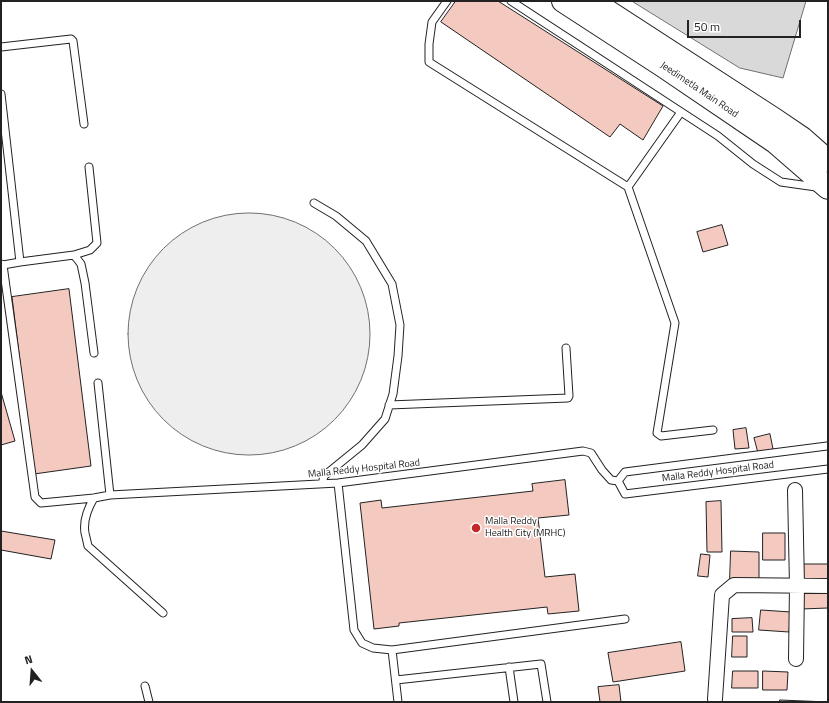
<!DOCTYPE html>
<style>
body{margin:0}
#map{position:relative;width:829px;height:703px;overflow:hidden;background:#fff;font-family:"Titillium Web",sans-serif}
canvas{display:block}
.frame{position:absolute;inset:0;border:2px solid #222;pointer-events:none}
.north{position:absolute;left:12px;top:651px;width:40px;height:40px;-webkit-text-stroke:3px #fff;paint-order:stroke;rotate:343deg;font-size:11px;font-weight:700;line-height:16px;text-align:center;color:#222}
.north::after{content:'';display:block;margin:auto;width:14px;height:18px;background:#222;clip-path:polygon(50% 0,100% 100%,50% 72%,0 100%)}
.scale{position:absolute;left:687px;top:20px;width:114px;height:18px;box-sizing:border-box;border:2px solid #222;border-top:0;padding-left:5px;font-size:12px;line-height:14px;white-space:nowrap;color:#222;-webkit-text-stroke:3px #fff;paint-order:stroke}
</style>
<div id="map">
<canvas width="829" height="703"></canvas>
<div class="frame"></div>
<div class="north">N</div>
<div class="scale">50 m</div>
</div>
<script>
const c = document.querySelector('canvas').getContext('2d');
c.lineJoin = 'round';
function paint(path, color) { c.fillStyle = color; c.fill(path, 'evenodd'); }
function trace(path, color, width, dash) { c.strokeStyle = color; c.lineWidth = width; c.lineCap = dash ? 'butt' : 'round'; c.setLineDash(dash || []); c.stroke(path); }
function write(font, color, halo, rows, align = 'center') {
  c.font = font + ' "Titillium Web",sans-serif'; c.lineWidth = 3; c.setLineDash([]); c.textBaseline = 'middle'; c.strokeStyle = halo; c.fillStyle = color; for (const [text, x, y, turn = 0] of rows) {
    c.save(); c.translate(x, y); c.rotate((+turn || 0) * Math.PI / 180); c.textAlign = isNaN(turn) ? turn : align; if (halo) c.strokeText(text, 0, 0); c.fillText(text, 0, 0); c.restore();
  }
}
const green = new Path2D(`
 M128 334a121 121 0 1 1 242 0a121 121 0 1 1-242 0Z`);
paint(green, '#eee');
trace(green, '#6f6f6f', 1);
const water = new Path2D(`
 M632 1H806L783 78 740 68Z`);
paint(water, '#d9d9d9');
trace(water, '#6f6f6f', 1);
const building = new Path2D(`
 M456 1H498L663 106 643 140 620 124 610 137 441 22Z
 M722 225 728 245 703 252 697 232Z
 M69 289 91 466 34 474 12 297Z
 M1 392 15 441 1 445Z
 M746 428 749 448 735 449 733 430Z
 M770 434 773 449 758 453 754 438Z
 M565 480 569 515 538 518 545 577 575 574 579 611 548 614 547 607 399 623V626L374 629 360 503 381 500 382 508 533 491 532 484Z
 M721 501 722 552H707L706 502Z
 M1 531 55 540 51 559 1 550Z
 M763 533H785V560H763Z
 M731 551 759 552V580H730Z
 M701 554 710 555 708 577 698 576Z
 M804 564H828V581L804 580Z
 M828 592V608L801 609V593Z
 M761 610 791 612 789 632 759 630Z
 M752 618 753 632H732V619Z
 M733 636H747V657H732Z
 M681 642 685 671 613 682 608 653Z
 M733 671H758V688H732Z
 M763 671 788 672 787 690H763Z
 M619 685 621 702H600L598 687Z
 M780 700 828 702H780Z`);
paint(building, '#f3c9c0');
trace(building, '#222', 1);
const service = new Path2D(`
 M447 1 432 22 429 44V62L628 187 675 323 657 433 661 436 713 430
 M511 1 718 136 753 164 781 182 816 187
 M1 47 71 39 73 41 84 124
 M1 94 20 262
 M628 187 681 112
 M314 203 336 216 366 241 392 284 400 325 398 356 393 394 385 419 362 445 324 476 322 484
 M74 255 90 250 97 243 89 167
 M1 264 3 265 20 262 74 255 81 264 85 283 94 353
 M3 265 35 497 41 503 94 498 110 495 98 383
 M389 405 568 398 569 396 566 348
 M618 481 625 494 828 469
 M618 481 625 472 827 446
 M338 483 354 630 362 643 373 648 392 650 625 619
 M110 495 338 483 583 451 591 453 602 470 611 480 618 481
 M94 498C88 508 83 521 85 533 86 537 87 541 88 546L163 613
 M392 650 398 702
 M509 667 514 702
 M396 680 541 664 547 702
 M145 686 149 702`);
const minor = new Path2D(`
 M795 490 797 586 796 659
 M715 699 722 595 734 585 828 586`);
const primary = new Path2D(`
 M563 1 663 66 775 142 828 188
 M592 1 774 119 802 138 828 161`);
trace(service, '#222', 9);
trace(minor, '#222', 16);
trace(primary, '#222', 24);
trace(service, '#fff', 7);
trace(minor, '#fff', 14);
trace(primary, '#fff', 22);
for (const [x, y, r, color] of [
 [476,528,5,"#c62828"]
]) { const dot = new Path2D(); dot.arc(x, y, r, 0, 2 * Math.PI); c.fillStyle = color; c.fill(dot); trace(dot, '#fff', 1.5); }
write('10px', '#222', '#fff', [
 ["Jeedimetla Main Road",699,90,34],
 ["Malla Reddy Hospital Road",364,469,-6],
 ["Malla Reddy Hospital Road",718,472,-7]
]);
write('10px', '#222', '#fff', [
 ["Malla Reddy",485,522],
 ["Health City (MRHC)",485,534]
], 'left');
</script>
